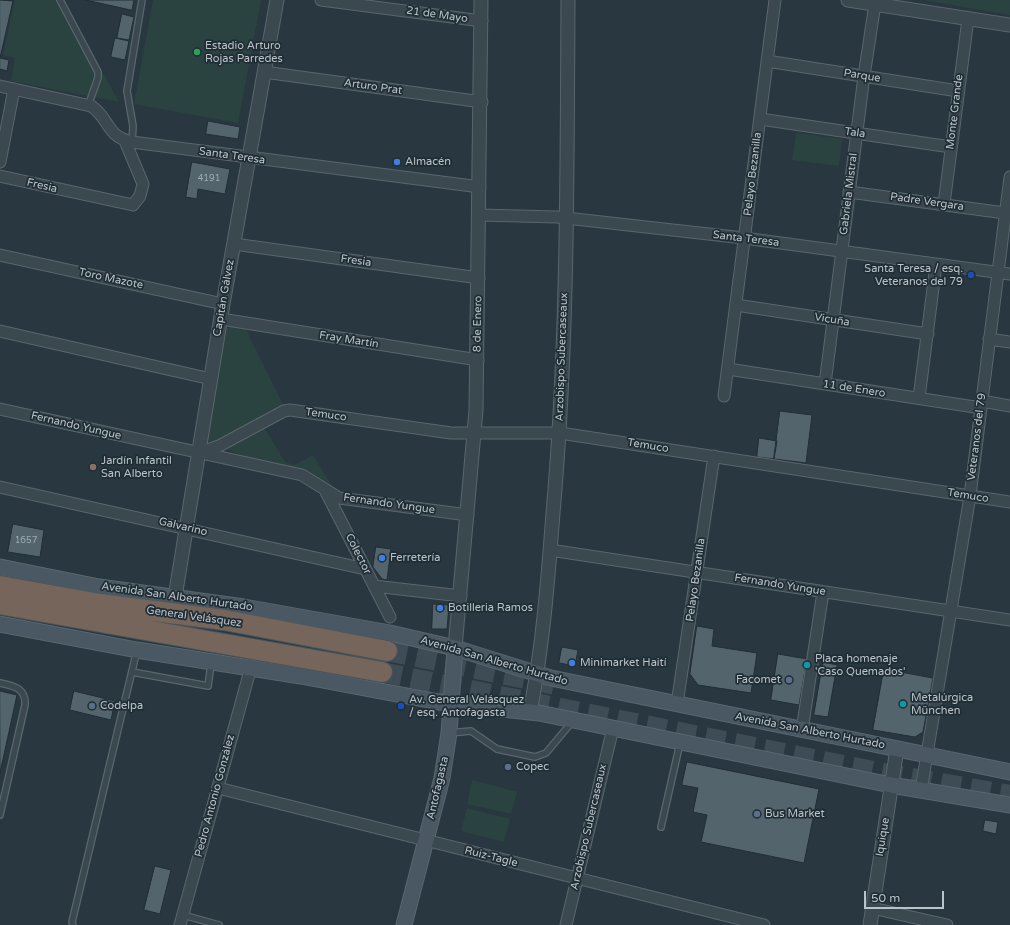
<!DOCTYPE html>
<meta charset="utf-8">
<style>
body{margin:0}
#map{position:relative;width:1010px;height:925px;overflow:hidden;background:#283740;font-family:"Varela Round",sans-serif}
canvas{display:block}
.scale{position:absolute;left:864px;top:891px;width:80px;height:18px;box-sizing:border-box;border:2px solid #b9c3ca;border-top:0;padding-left:5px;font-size:12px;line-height:14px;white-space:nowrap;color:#b9c3ca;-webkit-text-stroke:3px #212d35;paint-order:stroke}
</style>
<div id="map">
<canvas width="1010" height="925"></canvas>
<div class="scale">50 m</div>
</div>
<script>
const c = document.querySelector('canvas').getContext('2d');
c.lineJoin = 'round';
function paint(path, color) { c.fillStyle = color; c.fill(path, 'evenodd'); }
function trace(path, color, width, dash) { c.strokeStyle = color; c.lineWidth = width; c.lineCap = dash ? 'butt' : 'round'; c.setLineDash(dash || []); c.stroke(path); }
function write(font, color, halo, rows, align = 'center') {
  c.font = font + ' "Varela Round",sans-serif'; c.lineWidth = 3.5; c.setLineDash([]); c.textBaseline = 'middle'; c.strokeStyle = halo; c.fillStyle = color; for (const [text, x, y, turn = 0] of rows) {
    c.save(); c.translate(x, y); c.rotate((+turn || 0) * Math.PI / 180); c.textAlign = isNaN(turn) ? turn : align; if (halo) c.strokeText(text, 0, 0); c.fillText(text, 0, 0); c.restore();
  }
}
paint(new Path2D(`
 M15 0H63L119 102 11 81 15 58 3 55Z
 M153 0H261L238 123 134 104Z
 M923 0H1010V15Z
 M796 133 842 139 839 166 792 160Z
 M231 327 246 329 284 407 260 420 285 462 294 465 313 455 334 489 254 461 209 441 206 436 225 329Z
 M472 780 517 792 511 814 467 804Z
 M467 808 510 819 504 842 461 831Z`), '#2b4340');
const building = new Path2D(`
 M0 0 13 1 0 58 9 60 7 71 0 69Z
 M86 0H134L132 10Z
 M122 14 134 17 129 40 117 38Z
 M115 38 129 41 125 60 111 57Z
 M208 121 240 127 238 139 206 134Z
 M192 162 230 169 225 194 198 189 197 199 186 197Z
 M780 411 812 415 806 463 774 459Z
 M759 438 777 441 774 459 757 457Z
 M13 524 44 530 40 557 8 552Z
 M376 547 391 549 387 580 382 579 373 567Z
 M433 604 449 605 447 629H432Z
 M697 626 714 629 712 646 757 653 751 693 698 685 690 674Z
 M562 647 578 650 575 666 559 663Z
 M778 654 807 659 799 705 771 700Z
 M823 662 837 665 828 717 814 715Z
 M884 669 933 678 923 732 915 737 873 730Z
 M0 691 17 695 0 773Z
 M74 691 115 701 111 720 70 710Z
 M687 762 819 789 804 863 701 842 707 815 693 812 698 788 682 785Z
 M985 820 998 822 996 834 983 831Z
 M155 866 171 870 160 914 144 910Z`);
paint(building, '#53646d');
trace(building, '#232f37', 1);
trace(new Path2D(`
 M387 651 555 685
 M382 672 878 772 1010 795`), '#3e4c55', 20, [20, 10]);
const service = new Path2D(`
 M60 0 98 72V78L88 106
 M132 142 133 126 127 91 142 0
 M132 672 208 686 211 664
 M0 683C14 686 26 688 25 705L0 815
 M449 733 471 731 497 749 535 757 546 753 572 722
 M661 827 680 743
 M183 915 219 925
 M73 925 72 922 137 650`);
const minor = new Path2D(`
 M321 0 482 21
 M767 61 958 91
 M264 72 482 102
 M0 86 91 106C110 118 105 136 132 142L480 187
 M760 119 951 147
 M0 162 14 89
 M0 176 133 205 140 196 143 184 125 141
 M849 192 1005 213
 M944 204 968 19
 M480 215 557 217 744 238 1010 274
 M234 244 479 278
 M0 255 223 304
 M736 305 928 334
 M221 319 478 360
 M0 331 211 379
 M989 339 1010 342
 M728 369 981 408
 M825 384 864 76 875 4
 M724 396 775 0
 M919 398 936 265
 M982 401 1010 406
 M0 409 302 475 339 498 468 515
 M198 453 219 446 284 411 290 410 451 433H560L1010 502
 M0 487 365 569
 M325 490 390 617
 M550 550 1010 620
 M374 586 461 596
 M677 704 714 456
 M802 730 823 592
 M218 788 764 925
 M921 790 970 496 1010 177
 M872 908 947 925
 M180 925 251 667
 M566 925 613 728`);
const tertiary = new Path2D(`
 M848 0 1010 25
 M175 597 223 304 277 0
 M455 648 476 410 481 0
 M530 712C543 646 548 579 553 513 568 342 567 171 568 0
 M870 925 897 749`);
const secondary = new Path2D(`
 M0 567 99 587 244 607 390 633 455 648 551 678 1010 772
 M0 624 137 650 301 676 439 702 539 713 891 785 1010 805
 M404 925 442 778 449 733 455 648`);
const motorway = new Path2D(`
 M0 586 100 604 224 620 387 651
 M0 604 382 672`);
trace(service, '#5a666d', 8);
trace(minor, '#5a666d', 13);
trace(tertiary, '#5a666d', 15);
trace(secondary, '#5a666d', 17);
trace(motorway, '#47535a', 22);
trace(service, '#3c4850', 5.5);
trace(minor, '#3c4850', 11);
trace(tertiary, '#3c4850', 13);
trace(secondary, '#4a5863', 15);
trace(motorway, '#75655a', 20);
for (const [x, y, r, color] of [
 [197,52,4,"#2e9e5b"],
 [397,162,4,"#3f7fe0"],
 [971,275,4,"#1a4fb4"],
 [93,467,4,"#8d6e63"],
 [382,558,4,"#3f7fe0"],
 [440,608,4,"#3f7fe0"],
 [572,663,4,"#3f7fe0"],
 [807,665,4,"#0f9aa8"],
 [789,680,4,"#5c6f8a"],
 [903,704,4,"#0f9aa8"],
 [92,706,4,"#5c6f8a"],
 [401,706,4,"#1a4fb4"],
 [508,767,4,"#5c6f8a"],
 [757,814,4,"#5c6f8a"]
]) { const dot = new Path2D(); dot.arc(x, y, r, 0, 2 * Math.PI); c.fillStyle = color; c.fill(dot); trace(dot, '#212d35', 1.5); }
write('9px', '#a0abb3', null, [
 ["4191",209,179],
 ["1657",26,541]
]);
write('11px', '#b9c3ca', '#212d35', [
 ["21 de Mayo",437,15,8],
 ["Parque",862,76,9],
 ["Arturo Prat",373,87,8],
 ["Monte Grande",955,112,-83],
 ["Tala",855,133,8],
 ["Santa Teresa",232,156,8],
 ["Pelayo Bezanilla",753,174,-83],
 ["Fresia",42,186,13],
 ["Gabriela Mistral",849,194,-83],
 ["Padre Vergara",927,202,8],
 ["Santa Teresa",746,239,7],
 ["Fresia",356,261,8],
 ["Toro Mazote",111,279,12],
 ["Capitán Gálvez",224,298,-80],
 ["Vicuña",832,320,9],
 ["8 de Enero",478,324,-89],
 ["Fray Martín",349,340,9],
 ["Arzobispo Subercaseaux",562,357,-88],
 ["11 de Enero",854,389,9],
 ["Temuco",326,415,8],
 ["Fernando Yungue",76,426,13],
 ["Veteranos del 79",977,437,-83],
 ["Temuco",648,446,9],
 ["Temuco",968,496,9],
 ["Fernando Yungue",389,504,8],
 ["Galvarino",183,527,13],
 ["Colector",358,554,63],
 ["Pelayo Bezanilla",696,580,-82],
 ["Fernando Yungue",780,585,9],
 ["Avenida San Alberto Hurtado",177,597,8],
 ["General Velásquez",194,617,8],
 ["Avenida San Alberto Hurtado",494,661,16],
 ["Avenida San Alberto Hurtado",810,731,11],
 ["Antofagasta",438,788,-77],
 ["Pedro Antonio González",215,796,-75],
 ["Arzobispo Subercaseaux",589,827,-77],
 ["Iquique",883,837,-81],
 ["Ruiz-Tagle",491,857,14]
]);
write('11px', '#b9c3ca', '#212d35', [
 ["Estadio Arturo",205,46],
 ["Rojas Parredes",205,59],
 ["Almacén",405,162],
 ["Santa Teresa / esq.",963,269,"right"],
 ["Veteranos del 79",963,282,"right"],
 ["Jardín Infantil",101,461],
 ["San Alberto",101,474],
 ["Ferretería",390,558],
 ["Botilleria Ramos",448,608],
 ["Placa homenaje",815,659],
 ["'Caso Quemados'",815,672],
 ["Minimarket Haití",580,663],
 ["Facomet",781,680,"right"],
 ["Metalúrgica",911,698],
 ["München",911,711],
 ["Av. General Velásquez",409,700],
 ["/ esq. Antofagasta",409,713],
 ["Codelpa",100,706],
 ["Copec",516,767],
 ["Bus Market",765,814]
], 'left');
</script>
